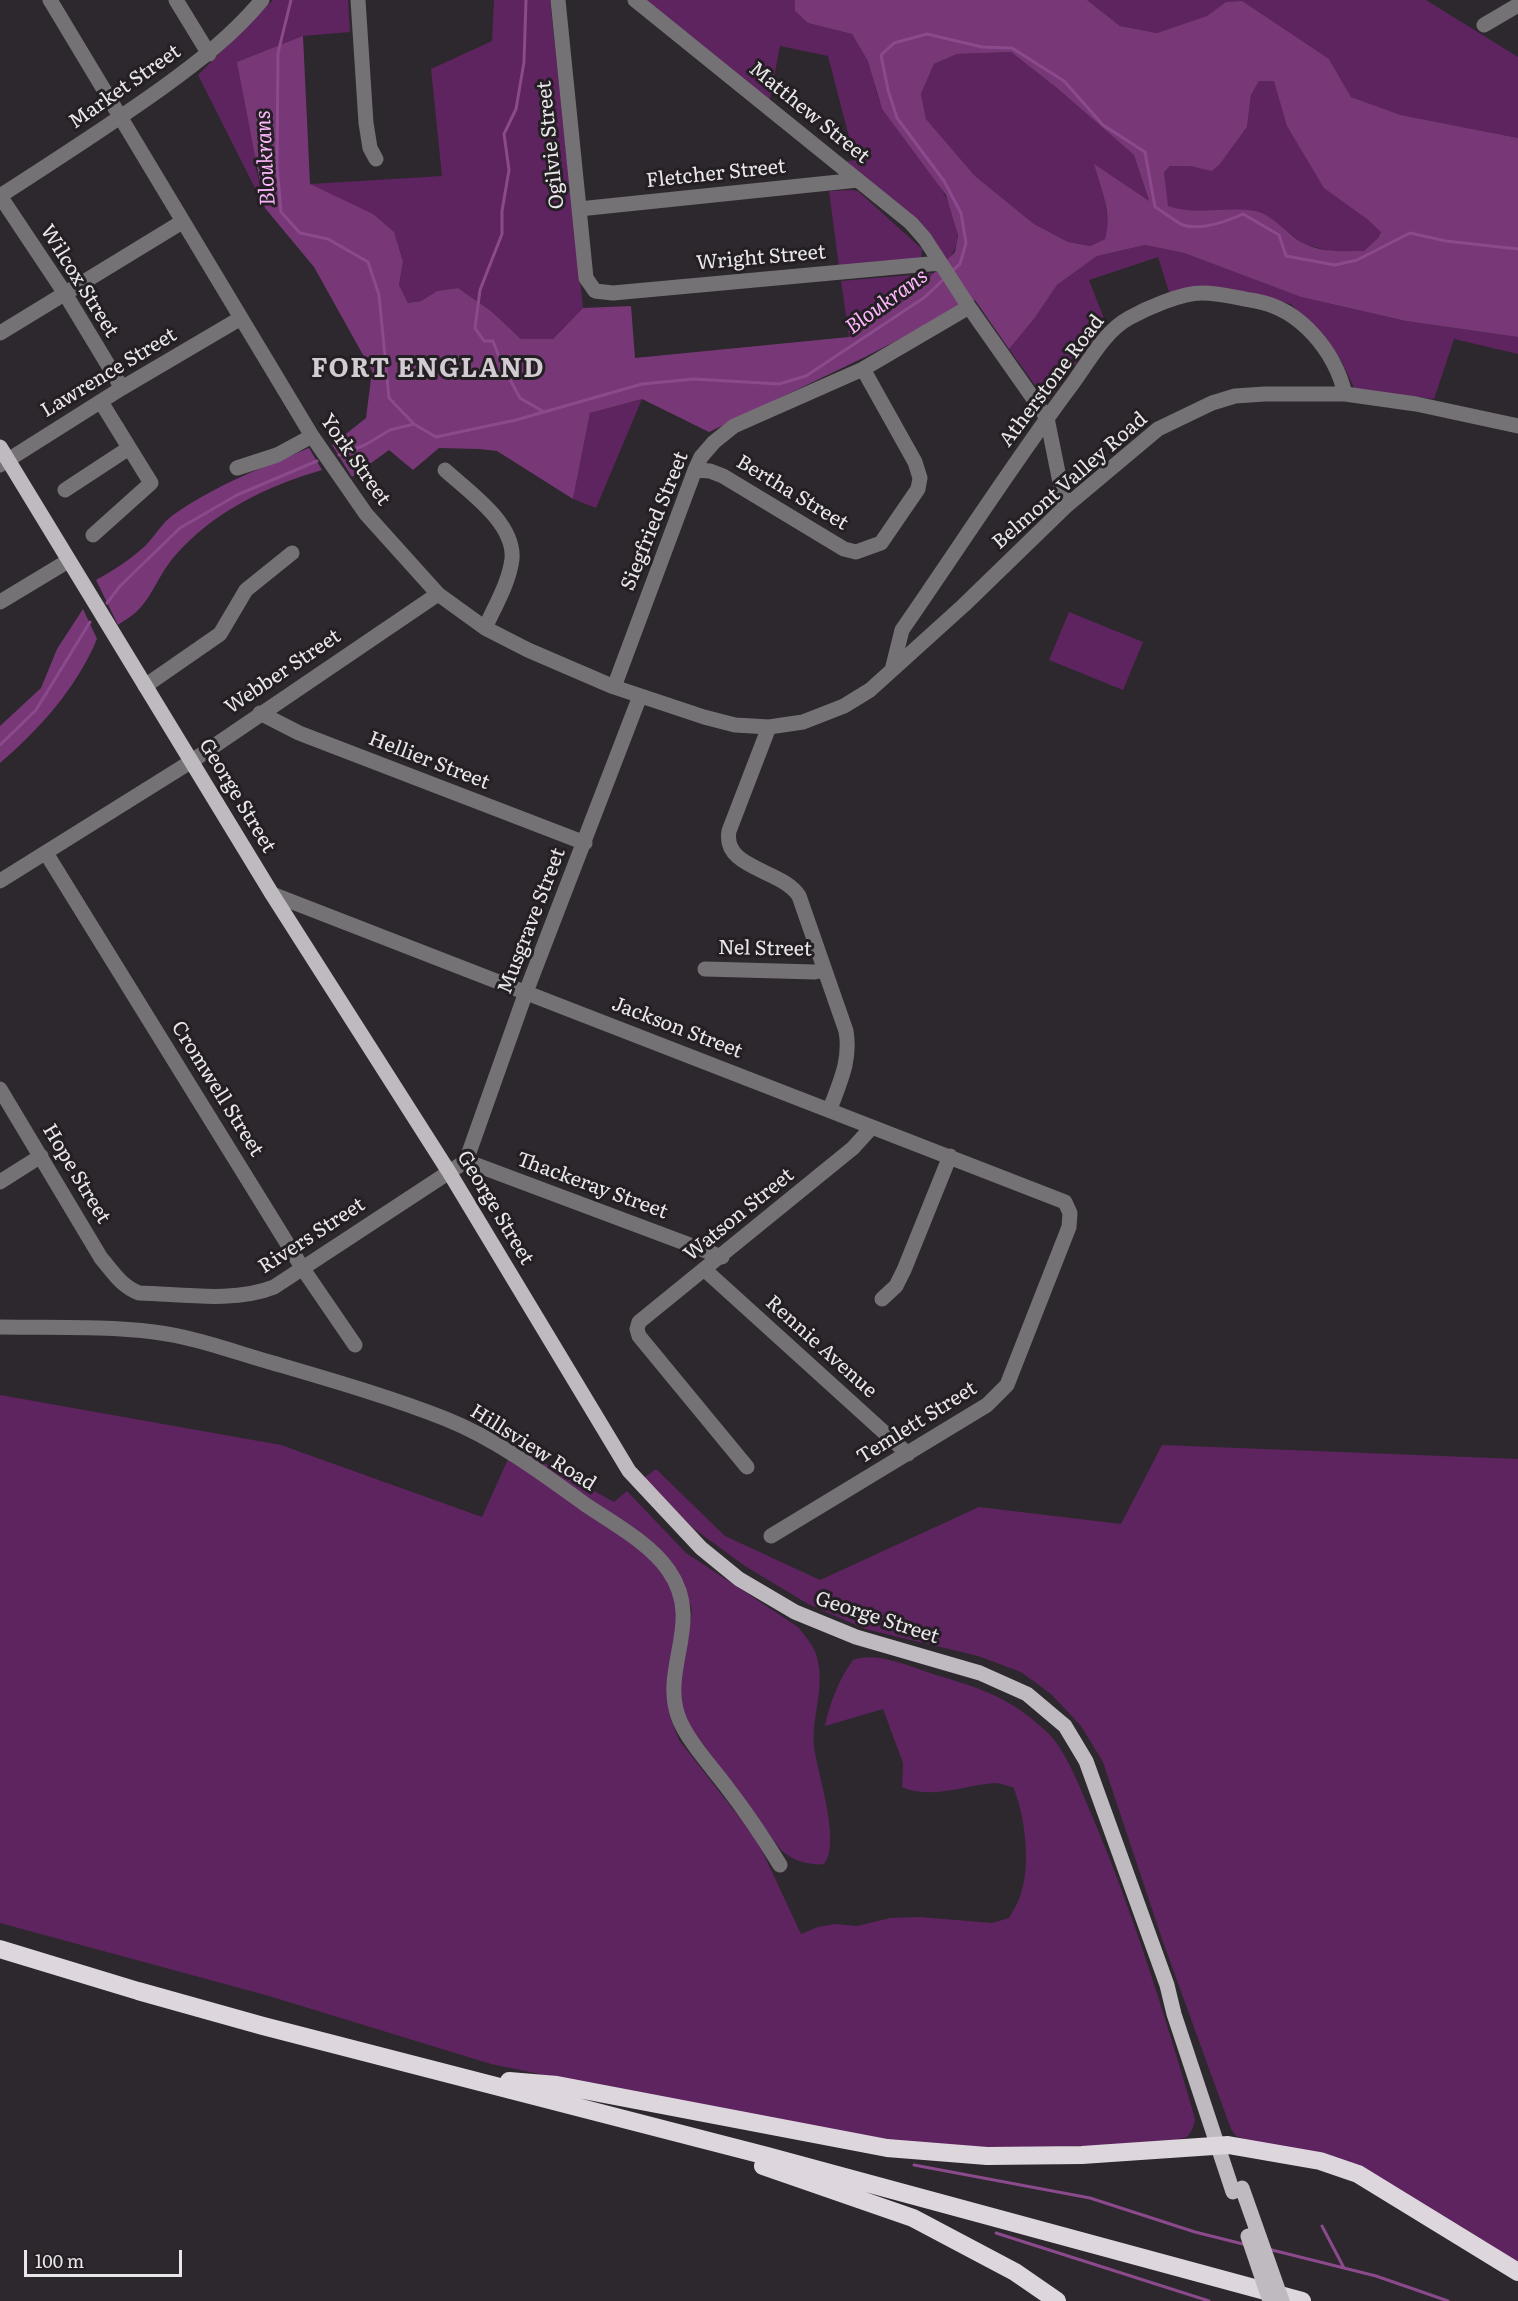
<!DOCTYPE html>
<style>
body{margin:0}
#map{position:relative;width:1518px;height:2301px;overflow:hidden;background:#2d282d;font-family:Literata,serif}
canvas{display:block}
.scale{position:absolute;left:24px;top:2250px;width:158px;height:27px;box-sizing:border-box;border:3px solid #eae7ea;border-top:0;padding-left:8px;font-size:18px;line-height:21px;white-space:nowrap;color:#eae7ea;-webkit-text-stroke:4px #231f23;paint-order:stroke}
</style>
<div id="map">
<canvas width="1518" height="2301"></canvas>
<div class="scale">100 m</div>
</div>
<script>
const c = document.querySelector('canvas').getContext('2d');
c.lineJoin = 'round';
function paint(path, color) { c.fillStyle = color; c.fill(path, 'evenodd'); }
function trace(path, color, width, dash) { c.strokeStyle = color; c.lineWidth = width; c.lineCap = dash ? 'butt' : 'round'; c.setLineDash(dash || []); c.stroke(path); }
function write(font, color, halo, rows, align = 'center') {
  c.font = font + ' Literata,serif'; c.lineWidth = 6; c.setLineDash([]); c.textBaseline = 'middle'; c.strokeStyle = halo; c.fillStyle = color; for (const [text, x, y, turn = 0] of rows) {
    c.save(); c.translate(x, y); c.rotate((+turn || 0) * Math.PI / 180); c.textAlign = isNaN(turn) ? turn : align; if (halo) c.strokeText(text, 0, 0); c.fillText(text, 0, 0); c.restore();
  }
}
paint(new Path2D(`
 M273 0H348L350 32 303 36 255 164 265 208 198 75Z
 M494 0H550L583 308 553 339H521L491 311 458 288 437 291 421 301 408 303 399 285 403 262 310 184 442 176 431 69 492 41Z
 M643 0H795V11L808 23 852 34C858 43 865 52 869 62 875 77 875 97 884 110 905 144 986 221 947 261L843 162 855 160 828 56 780 46 769 104Z
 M1087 0H1426L1518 57V138L1401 115 1351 97 1329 59 1301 42 1226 2 1208 16 1157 33 1120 26Z
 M1011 52 1057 88 1134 155 1149 202H1105L1109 228 1105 239 1090 246 1068 242 1034 224 975 176 926 119 921 94 934 64 957 54Z
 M1259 81H1275L1367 219 1381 231 1378 238 1364 251 1333 252 1304 244 1280 226 1198 211H1181L1167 206 1164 172 1170 166H1190L1212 170 1220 164 1247 127 1251 95Z
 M852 190 858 191 922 249 921 259 839 267 829 191Z
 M1145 245 1184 253 1301 297 1406 321 1518 337V354L1454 339 1434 399 1355 390 1341 360 1291 304 1209 286 1169 292 1158 257 1089 280 1106 324 1047 402 1009 349 1034 319 1057 285 1097 256Z
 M934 273 911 296 849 337 841 281Z
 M642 399 596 508 573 499 590 413Z
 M1069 612 1143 642 1123 690 1049 660Z
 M0 1395 281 1445 482 1517 509 1457 644 1552 667 1578 676 1598 679 1615 668 1695 670 1717 679 1740 757 1840 801 1934 818 1927 835 1924 857 1926 890 1918 920 1917 992 1923 1009 1918C1013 1910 1019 1902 1021 1893 1031 1865 1025 1814 1013 1787 1007 1786 1001 1783 995 1783 965 1785 931 1800 902 1787L903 1763 883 1709 825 1726C830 1702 839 1679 853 1660 877 1651 910 1667 933 1674 982 1689 1011 1697 1049 1734 1067 1752 1083 1795 1093 1818 1133 1912 1163 2010 1192 2108L1195 2120 1192 2130 1187 2137 1173 2141 1127 2145 971 2148 889 2141 676 2102 491 2064 269 1996 0 1923Z
 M1162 1445 1518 1459V2267L1404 2194 1236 2136 1231 2129 1216 2088 1162 1939 1103 1762 1081 1726 1051 1694 1021 1672 978 1656 865 1629 808 1604 745 1566 693 1528 644 1478 656 1469 725 1536 820 1580 979 1507 1121 1524Z
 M514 1446 614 1502 627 1491 686 1553 798 1627C805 1636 814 1646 817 1657 826 1693 809 1719 815 1753 819 1778 841 1844 824 1864 809 1866 792 1860 781 1850L688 1724 680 1703 681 1680 692 1611 688 1598 672 1567 512 1450Z`), '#5e245f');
paint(new Path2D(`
 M795 0H1087L1120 26 1157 33 1207 16 1226 2 1242 1 1329 59 1351 97 1401 115 1518 138V337L1406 321 1301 297 1184 253 1145 245 1097 256 1057 285 1034 319 1009 349 975 300 865 357 709 432 642 399 590 413 573 499 497 451 479 449 439 448 413 470 389 450 352 477 332 445 366 418 372 371 314 267 265 208 237 62 303 36 310 184 373 214 394 232 403 262 399 285 408 303 421 301 437 291 458 288 491 311 521 339H553L583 308 631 306 635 358 849 337 911 296 955 252 958 235 946 195 882 109 868 61 852 34 808 23 795 11ZM1011 52 1057 88 1134 155 1149 201 1094 164C1101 188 1113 215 1105 239L1090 246 1068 242 1034 224 975 176 926 119 921 94 934 64 957 54ZM1259 81H1274L1287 126 1324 188 1367 219 1381 232 1378 238 1364 251C1344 251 1324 253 1305 244 1288 236 1274 215 1255 211 1225 206 1196 216 1168 206L1164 172 1170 166H1190L1212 171 1220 164 1247 127 1251 95Z
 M309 448 322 470C266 486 211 513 173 558 160 573 153 594 140 608 134 615 125 620 118 625L96 580C114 570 130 560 145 546 155 536 162 523 173 515 214 486 263 467 309 448Z
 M83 609 97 639C77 687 40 729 0 763V726L41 688 57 649Z`), '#783878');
trace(new Path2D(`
 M291 0 278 53 277 166 281 212 300 233 328 239 368 262 379 295 389 398 414 424 436 437 516 420 642 384 694 379 779 384 806 376 925 297 945 278
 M526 0 524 62 516 109 504 134 509 170 502 211V234L480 290 475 328 484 341H493L502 365 520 398 544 412
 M952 271 960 264 966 243 961 213 944 181 897 118 888 90 881 55 894 43 927 34 982 47 1012 48 1064 81 1103 125 1145 152 1155 207C1164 212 1174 221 1183 225 1200 231 1228 221 1243 214L1279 235 1286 256 1335 265 1357 260 1410 233 1446 241 1518 249
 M339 455 365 445 390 430 414 424
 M107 603 120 586 180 528 237 495 317 461
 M0 745 36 710 90 622
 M914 2165 1090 2198 1195 2232 1247 2245
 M1322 2226 1344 2268
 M996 2233 1209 2301
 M1268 2249 1376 2276 1448 2301`), '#8b4a8b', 3);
trace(new Path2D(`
 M50 0 312 436 366 514 438 594 485 628 528 650 614 687 704 717 735 725 769 727 803 722 844 706 870 690 964 605 1065 507 1158 429 1212 403 1235 396 1265 394H1345L1416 404 1518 426
 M176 0 209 54
 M358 0 366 123 370 148 376 159
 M558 0 586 278 595 291 613 293 940 263
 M635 0 911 223 925 239 969 307 1047 418 1065 507
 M1484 25 1518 5
 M0 196C54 161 109 126 162 88 198 62 233 35 262 0
 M0 196 64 292 122 388
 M579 209 858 180
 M0 333 182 222
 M0 465 122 388 241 318
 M237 468 277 455 312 436
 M445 470C469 492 515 523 512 559 509 583 495 606 485 628
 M695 470 710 471 723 476 844 549 856 552 881 543 918 489 920 478 915 462 863 369
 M65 490 129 448
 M93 535 151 483 101 402
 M0 602 68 561
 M892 670 902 630C959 548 1013 463 1073 383 1089 361 1105 331 1129 318 1147 308 1181 293 1202 293 1220 293 1238 298 1256 301 1301 309 1335 352 1345 394
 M145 686 220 634 246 590 292 553
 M614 687 695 470 701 457 714 442 734 426 863 369 969 307
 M260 713 299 733 585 843
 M769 727 729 831C722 869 782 869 799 896L846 1031C851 1060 840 1082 830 1109
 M46 853 303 1269 355 1345
 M0 881 192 761 438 594
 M272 894 1065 1202 1070 1213 1069 1227 1007 1385 987 1405 771 1536
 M705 969 815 972 824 970
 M0 1089 101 1258C113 1272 121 1286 139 1293 181 1294 234 1303 274 1287L466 1161
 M466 1161 526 992 640 696
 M466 1161 722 1257
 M0 1182 41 1156
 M705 1270 908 1454
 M882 1299 896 1286 904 1270 950 1156
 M0 1327C51 1328 104 1326 154 1332 195 1337 234 1352 273 1363 331 1380 390 1397 446 1419 496 1439 542 1473 586 1505 613 1523 651 1544 669 1571 704 1622 661 1666 678 1716 686 1739 711 1766 726 1786 746 1812 763 1837 780 1865
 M747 1467 639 1336 637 1329 639 1322 853 1148 872 1127`), '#747274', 15);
trace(new Path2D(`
 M0 447 272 894 449 1172 629 1471 701 1548 739 1579 795 1612 856 1637 980 1673 1027 1694 1065 1726 1086 1761 1167 1985 1174 2014 1233 2192`), '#bfbabf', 15);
trace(new Path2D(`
 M0 1949 138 1991 263 2026 767 2156 1302 2301
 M509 2081 557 2085 887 2148 987 2156 1082 2155 1228 2145 1320 2161 1358 2174 1518 2272
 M763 2166 913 2218 1015 2272 1057 2301`), '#ddd6dd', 18);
trace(new Path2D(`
 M1242 2188 1282 2301
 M1248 2236 1270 2301`), '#bfbabf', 15);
write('20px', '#eae7ea', '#231f23', [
 ["Market Street",125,87,-35],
 ["Matthew Street",809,113,39],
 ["Ogilvie Street",551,145,-96],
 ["Fletcher Street",716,174,-6],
 ["Wright Street",761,258,-5],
 ["Wilcox Street",79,281,58],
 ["Lawrence Street",109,373,-31],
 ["Atherstone Road",1052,381,-53],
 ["York Street",355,460,55],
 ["Belmont Valley Road",1070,481,-41],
 ["Bertha Street",792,493,31],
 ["Siegfried Street",655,521,-68],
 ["Webber Street",283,672,-34],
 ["Hellier Street",429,761,21],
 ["George Street",237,796,59],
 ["Musgrave Street",532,921,-69],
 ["Nel Street",765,949,1],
 ["Jackson Street",677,1028,21],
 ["Cromwell Street",217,1089,58],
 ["Hope Street",76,1174,59],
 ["Thackeray Street",592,1186,20],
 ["George Street",495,1208,59],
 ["Watson Street",739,1215,-39],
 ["Rivers Street",312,1236,-33],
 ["Rennie Avenue",821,1347,42],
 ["Temlett Street",917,1423,-32],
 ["Hillsview Road",533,1448,32],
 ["George Street",877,1618,18]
]);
write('italic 21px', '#feb6fd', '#231f23', [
 ["Bloukrans",266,158,-93],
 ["Bloukrans",887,302,-36]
]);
c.letterSpacing = '1.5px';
write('bold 26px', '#d2ccd2', '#231f23', [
 ["FORT ENGLAND",428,369]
]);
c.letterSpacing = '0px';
</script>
